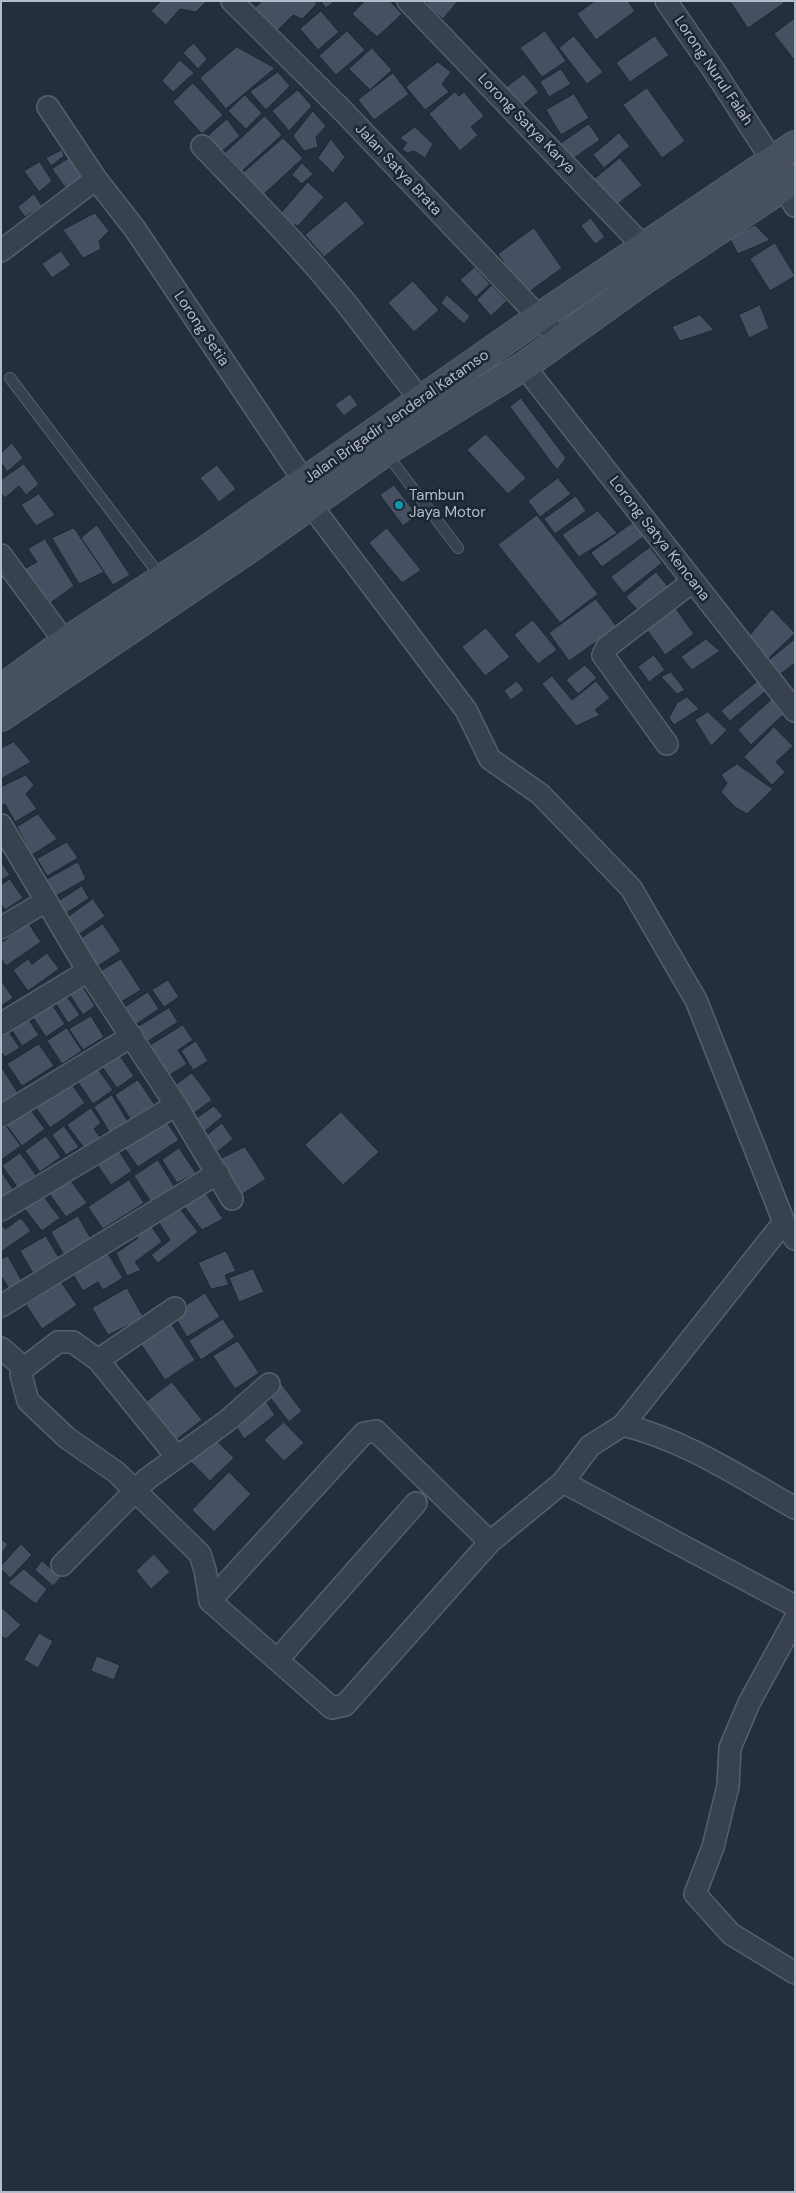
<!DOCTYPE html>
<style>
body{margin:0}
#map{position:relative;width:796px;height:2193px;overflow:hidden;background:#242f3e;font-family:"DM Sans",sans-serif}
canvas{display:block}
.frame{position:absolute;inset:0;border:2px solid #b4bcc9;pointer-events:none}
</style>
<div id="map">
<canvas width="796" height="2193"></canvas>
<div class="frame"></div>
</div>
<script>
const c = document.querySelector('canvas').getContext('2d');
c.lineJoin = 'round';
function paint(path, color) { c.fillStyle = color; c.fill(path, 'evenodd'); }
function trace(path, color, width, dash) { c.strokeStyle = color; c.lineWidth = width; c.lineCap = dash ? 'butt' : 'round'; c.setLineDash(dash || []); c.stroke(path); }
function write(font, color, halo, rows, align = 'center') {
  c.font = font + ' "DM Sans",sans-serif'; c.lineWidth = 5; c.setLineDash([]); c.textBaseline = 'middle'; c.strokeStyle = halo; c.fillStyle = color; for (const [text, x, y, turn = 0] of rows) {
    c.save(); c.translate(x, y); c.rotate((+turn || 0) * Math.PI / 180); c.textAlign = isNaN(turn) ? turn : align; if (halo) c.strokeText(text, 0, 0); c.fillText(text, 0, 0); c.restore();
  }
}
const building = new Path2D(`
 M161 1H207L196 12 180 9 166 25 151 11Z
 M262 1H314L317 4 302 19 293 15 276 32 254 9Z
 M321 1H335L326 8Z
 M365 1H390L402 14 377 37 352 14Z
 M429 1H458L443 19 426 5Z
 M595 1H628L635 11 596 40 577 14Z
 M730 1H783L784 3 748 28Z
 M321 11 339 32 318 50 300 29Z
 M795 18V61L774 34Z
 M347 31 365 50 336 75 319 56Z
 M545 31 566 61 542 77 520 48Z
 M574 36 603 72 587 84 559 48Z
 M655 36 669 55 630 82 616 63Z
 M194 43 207 59 198 69 183 53Z
 M237 47 275 68 226 109 200 78Z
 M372 48 392 70 370 90 349 69Z
 M180 60 194 73 173 92 162 81Z
 M438 62 451 72 442 84 449 92 425 110 406 87Z
 M561 69 571 84 549 97 540 82Z
 M278 72 290 86 266 110 250 92Z
 M393 73 409 94 374 120 358 100Z
 M524 74 539 92 519 108 504 89Z
 M193 83 223 115 202 134 173 102Z
 M647 88 685 141 662 158 623 105Z
 M298 90 312 106 289 131 272 111Z
 M455 92 459 96 464 92 484 116 471 127 478 135 460 151 429 114Z
 M574 94 589 118 561 135 546 110Z
 M245 95 262 113 246 129 228 111Z
 M313 111 326 126 316 137 318 147 304 151 293 136Z
 M265 116 282 135 242 171 225 153Z
 M227 119 240 136 221 152 207 137Z
 M589 124 600 140 571 160 560 144Z
 M415 127 433 144 425 158 414 151 407 153 402 149 407 143 400 138Z
 M619 133 630 146 604 168 593 155Z
 M283 138 303 158 264 194 243 173Z
 M331 139 345 157 333 173 318 158Z
 M62 150 64 156 51 166 46 158Z
 M69 158 87 182 70 194 52 169Z
 M620 158 642 185 614 207 593 180Z
 M40 162 52 181 39 192 24 171Z
 M302 163 313 174 302 184 292 175Z
 M308 182 324 197 298 226 276 219Z
 M34 194 42 206 25 217 18 207Z
 M346 201 365 223 324 257 305 235Z
 M95 213 109 231 99 241 101 249 83 258 63 230Z
 M591 218 605 237 595 244 581 226Z
 M755 225 770 240 738 254 730 239Z
 M534 228 562 268 526 294 498 254Z
 M775 243 795 276 770 291 750 259Z
 M61 251 71 265 52 278 42 264Z
 M475 267 490 284 476 297 460 280Z
 M413 281 439 310 414 332 388 303Z
 M492 285 507 301 491 316 477 300Z
 M447 295 470 316 464 324 441 303Z
 M760 305 769 328 749 338 739 315Z
 M700 315 714 330 680 341 672 327Z
 M350 394 358 405 344 416 335 405Z
 M521 398 566 458 557 470 510 407Z
 M486 434 526 478 508 494 467 450Z
 M12 443 23 458 7 472 1 462V453Z
 M24 464 39 484 26 495 19 486 5 498 1 493V480Z
 M217 465 236 489 219 502 200 478Z
 M558 478 571 494 540 517 528 501Z
 M394 485 417 515 403 526 380 495Z
 M39 494 55 515 36 526 21 505Z
 M576 496 586 511 555 534 544 519Z
 M598 511 617 533 579 557 562 535Z
 M537 515 598 594 560 623 498 545Z
 M635 521 646 535 602 567 591 553Z
 M97 525 130 575 113 585 81 538Z
 M74 528 104 572 79 584 52 538Z
 M387 528 421 570 402 583 369 543Z
 M45 539 74 586 49 604 24 569 37 562 28 549Z
 M650 547 662 563 624 593 611 577Z
 M656 572 670 589 641 614 626 597Z
 M596 599 617 627 569 661 549 633Z
 M674 606 694 634 665 655 645 627Z
 M772 609 795 633 767 660 746 640Z
 M533 620 557 650 538 664 514 635Z
 M486 628 510 657 485 676 462 647Z
 M706 639 720 651 692 670 681 657Z
 M795 639V663L774 679 763 665Z
 M654 655 665 670 649 682 638 667Z
 M585 665 597 678 578 694 566 680Z
 M671 672 685 690 677 694 661 677Z
 M552 676 572 700 596 681 610 698 595 710 600 715 576 726 542 684Z
 M759 680 767 690 730 721 721 711Z
 M517 681 524 690 511 700 504 691Z
 M687 697 699 709 674 725 669 718 677 703Z
 M772 699 785 713 751 745 738 730Z
 M708 712 727 730 711 746 695 720Z
 M774 727 793 746 776 762 785 772 772 785 744 757Z
 M14 742 31 762 1 779V748Z
 M737 764 773 789 747 814 735 807 721 792 727 783 721 775Z
 M26 775 34 785 26 794 37 809 15 822 5 804 1 806V787Z
 M38 814 57 839 32 855 17 827Z
 M67 842 78 858 47 876 37 859Z
 M1 862 10 875 1 880Z
 M78 862 86 879 54 897 44 881Z
 M10 879 23 898 5 910 1 904V885Z
 M82 886 89 898 62 916 54 904Z
 M93 899 105 916 77 936 65 919Z
 M29 924 41 942 6 966 1 959V943Z
 M103 924 121 951 92 970 74 943Z
 M47 953 59 969 28 991 13 970 28 959 32 964Z
 M121 959 141 990 116 1005 96 974Z
 M1 980 13 998 1 1006Z
 M168 980 179 997 164 1007 152 990Z
 M81 984 95 1006 83 1015 68 992Z
 M148 992 159 1009 130 1028 119 1011Z
 M65 994 80 1015 68 1023 54 1001Z
 M51 1003 65 1024 46 1037 32 1016Z
 M169 1008 178 1022 145 1043 136 1028Z
 M26 1016 39 1035 22 1046 10 1027Z
 M91 1016 104 1037 83 1050 69 1029Z
 M183 1025 193 1040 178 1050 187 1064 165 1078 146 1048Z
 M67 1028 82 1051 62 1064 47 1041Z
 M9 1032 20 1048 5 1057 1 1052V1037Z
 M196 1041 208 1061 193 1070 181 1051Z
 M39 1044 54 1066 22 1086 7 1064Z
 M115 1049 134 1076 117 1088 98 1061Z
 M93 1062 113 1090 93 1104 73 1075Z
 M2 1068 18 1093 1 1103V1069Z
 M192 1073 212 1100 190 1116 170 1089Z
 M69 1080 85 1103 50 1128 34 1105Z
 M138 1080 155 1105 131 1120 115 1095Z
 M112 1095 128 1122 110 1133 94 1107Z
 M28 1106 45 1129 22 1146 5 1123Z
 M214 1106 223 1116 198 1137 190 1123Z
 M91 1108 101 1123 94 1129 100 1137 84 1148 67 1125Z
 M341 1112 379 1152 343 1185 305 1145Z
 M164 1118 179 1140 138 1167 123 1146Z
 M4 1123 21 1146 1 1160V1125Z
 M222 1123 233 1139 211 1157 200 1141Z
 M64 1126 79 1147 66 1155 52 1135Z
 M46 1136 61 1157 40 1172 25 1151Z
 M245 1147 266 1179 238 1197 216 1161Z
 M117 1148 132 1171 111 1185 96 1163Z
 M179 1148 196 1173 177 1183 162 1160Z
 M20 1153 36 1175 18 1188 2 1166Z
 M158 1160 174 1186 151 1202 134 1176Z
 M1 1171 15 1192 1 1201Z
 M69 1178 87 1203 66 1217 48 1192Z
 M129 1180 144 1203 103 1229 88 1207Z
 M205 1192 223 1219 202 1230 183 1205Z
 M41 1193 60 1218 42 1231 23 1207Z
 M178 1206 198 1232 158 1263 151 1255 170 1240 156 1218Z
 M78 1216 91 1239 64 1255 51 1232Z
 M21 1218 31 1231 1 1252V1224L5 1229Z
 M148 1221 162 1242 135 1262 141 1270 127 1276 116 1253 138 1238 133 1231Z
 M46 1236 59 1258 33 1273 20 1251Z
 M226 1251 236 1271 225 1275 229 1285 211 1289 198 1263Z
 M107 1252 123 1278 103 1290 98 1282 83 1291 72 1273Z
 M8 1256 23 1283 10 1290 1 1276V1259Z
 M253 1269 264 1292 239 1302 229 1278Z
 M61 1282 77 1305 42 1329 26 1305Z
 M127 1288 144 1318 108 1335 92 1308Z
 M205 1293 220 1317 187 1337 173 1314Z
 M223 1319 235 1337 201 1360 189 1341Z
 M169 1320 195 1360 165 1380 138 1340Z
 M238 1341 259 1373 235 1389 213 1356Z
 M279 1381 302 1411 289 1422 265 1391Z
 M172 1382 202 1420 172 1443 142 1405Z
 M262 1395 275 1415 244 1439 232 1420Z
 M284 1422 304 1443 284 1461 264 1440Z
 M211 1435 234 1458 210 1481 187 1458Z
 M229 1472 251 1494 214 1532 192 1510Z
 M1 1539 8 1544 1 1554Z
 M21 1544 32 1555 10 1578 1 1569V1566Z
 M154 1554 170 1572 151 1589 136 1571Z
 M42 1561 61 1577 53 1586 35 1570Z
 M24 1569 47 1589 36 1604 8 1583Z
 M1 1607 21 1625 6 1639 1 1636Z
 M39 1633 53 1641 38 1668 24 1660Z
 M97 1656 120 1665 114 1680 91 1671Z`);
paint(building, '#455162');
trace(building, '#1f2835', 1);
const service = new Path2D(`
 M10 378 161 577
 M386 453 458 548`);
const minor = new Path2D(`
 M232 1 343 111 561 340
 M408 1 644 247
 M666 1 715 72 772 160
 M48 107 96 179 135 229 304 481
 M202 146C248 194 295 241 337 292 366 327 392 365 422 401
 M783 186 795 206
 M1 251 96 179
 M524 366 795 711
 M310 504 466 710 490 759 540 794 631 888 696 1000 784 1222 795 1239
 M1 555 65 642
 M667 744 603 655 607 647 692 582
 M1 825 88 971 176 1105 232 1199
 M1 928 46 901
 M1 1024 88 971
 M1 1116 132 1036
 M1 1210 176 1105
 M1 1306 218 1173
 M1 1348 24 1368
 M98 1360 175 1308
 M623 1425 784 1222
 M176 1456 98 1360 73 1342H58L24 1368 21 1375 28 1401 67 1438 116 1472 200 1554 205 1570 210 1601 332 1708 345 1705 490 1542 563 1482 590 1446 623 1425C685 1440 740 1477 795 1508
 M563 1482 795 1606
 M62 1565 147 1479 227 1421 269 1384
 M210 1601 364 1433 376 1431 490 1542
 M795 1619 749 1703 730 1748 728 1786 713 1847 695 1894 731 1934 795 1973
 M278 1659 416 1503`);
const secondary = new Path2D(`
 M1 689 65 642 206 550 538 318 795 145
 M1 717 250 548 385 452 524 366 644 280 795 179`);
trace(service, '#565f6c', 12);
trace(minor, '#565f6c', 24);
trace(secondary, '#565f6c', 30);
trace(service, '#38414e', 10);
trace(minor, '#38414e', 21);
trace(secondary, '#465061', 28);
for (const [x, y, r, color] of [
 [399,505,5,"#0f9aa8"]
]) { const dot = new Path2D(); dot.arc(x, y, r, 0, 2 * Math.PI); c.fillStyle = color; c.fill(dot); trace(dot, '#1d2633', 2); }
write('15px', '#b4bcc9', '#1d2633', [
 ["Lorong Nurul Falah",713,71,56],
 ["Lorong Satya Karya",526,124,46],
 ["Jalan Satya Brata",398,170,47],
 ["Lorong Setia",201,329,56],
 ["Jalan Brigadir Jenderal Katamso",397,417,-35],
 ["Lorong Satya Kencana",659,539,52]
]);
write('15px', '#b4bcc9', '#1d2633', [
 ["Tambun",409,496],
 ["Jaya Motor",409,513]
], 'left');
</script>
